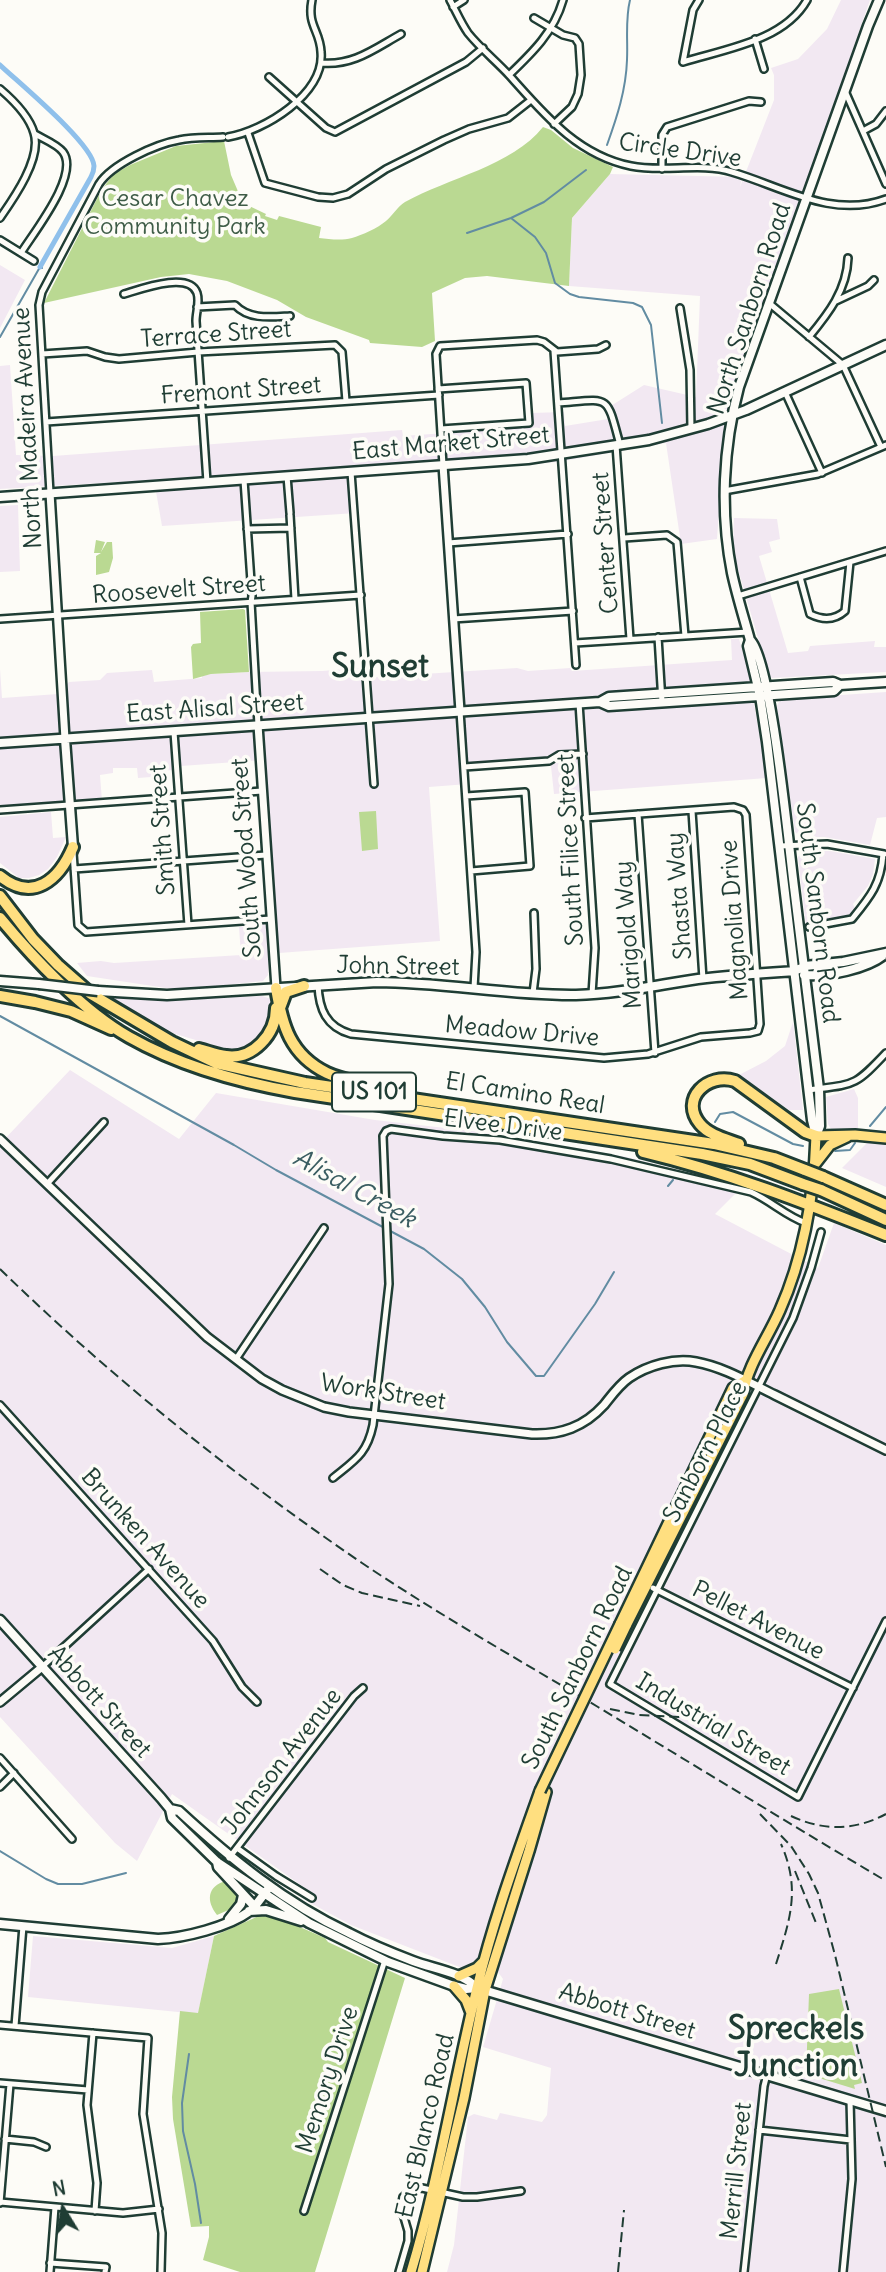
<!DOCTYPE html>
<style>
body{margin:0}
#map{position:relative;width:886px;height:2272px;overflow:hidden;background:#fdfcf7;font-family:Delius,sans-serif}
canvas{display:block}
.north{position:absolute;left:28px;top:2174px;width:70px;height:70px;-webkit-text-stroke:5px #fdfcf7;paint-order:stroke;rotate:349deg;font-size:19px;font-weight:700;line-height:28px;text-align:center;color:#1f3d34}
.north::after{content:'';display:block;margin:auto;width:24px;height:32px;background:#1f3d34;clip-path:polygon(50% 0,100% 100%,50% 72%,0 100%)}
</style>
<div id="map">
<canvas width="886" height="2272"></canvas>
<div class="north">N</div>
</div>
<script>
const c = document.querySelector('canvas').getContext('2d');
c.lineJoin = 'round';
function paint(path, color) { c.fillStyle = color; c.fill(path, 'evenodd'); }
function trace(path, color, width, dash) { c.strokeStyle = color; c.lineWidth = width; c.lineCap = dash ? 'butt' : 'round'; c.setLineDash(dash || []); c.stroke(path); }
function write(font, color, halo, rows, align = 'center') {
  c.font = font + ' Delius,sans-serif'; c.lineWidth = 7; c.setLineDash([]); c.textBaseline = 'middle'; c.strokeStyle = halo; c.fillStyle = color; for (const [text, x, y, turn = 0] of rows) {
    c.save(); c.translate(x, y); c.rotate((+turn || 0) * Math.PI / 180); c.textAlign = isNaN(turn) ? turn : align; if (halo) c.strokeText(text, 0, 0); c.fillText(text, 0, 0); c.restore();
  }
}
paint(new Path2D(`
 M841 0H870L726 412 717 539 681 544 666 443 558 462 355 478 356 513 162 526 154 480 0 489V366L10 365 16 455 53 456 402 430 403 436 532 427 531 413 564 412 565 426 608 419 606 409 644 385 696 397 700 296 569 286 572 218 610 174 742 177 740 187 774 100V75L771 68 798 59 827 29Z
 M0 265 25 280 0 328Z
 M18 505 20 571 0 572V506Z
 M734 518 777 519 780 539 769 542 772 552 759 556 788 653 808 651 810 646 875 641 874 647H886V672L772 678 769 676 733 552Z
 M731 639H739L748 669 767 778 554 794 550 757 468 763V784L429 787 440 941 279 953 263 760 181 766 175 770 151 771V777L138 778 137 768H113V773L100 775 102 801 0 807V669L2 698 58 694 69 682 100 680 107 673 152 670 154 682 202 678V676L211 674 249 672 322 671 360 668 361 678 517 668 528 671 570 668 572 671 732 660Z
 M886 692V817L877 818 870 845 824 837H801L795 832 777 706 779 702 782 699Z
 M51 812 53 838 66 837 57 857 48 869 39 875 29 878H19L0 863V817Z
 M803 851H830L875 859 873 874 868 886 853 904 856 912 848 918 806 926 798 857Z
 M264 924 267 928 269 952 268 975 263 981 179 990 87 976 77 963 101 961 114 963 241 955 239 927Z
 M103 996 188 999 262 996 271 999V1015L257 1042 233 1051 155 1028Z
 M793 1022 795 1038 803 1110H789L739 1075 766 1061 785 1046Z
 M70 1070 179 1139 216 1093 375 1120 472 1131 627 1157 743 1186 715 1214 818 1268 834 1223 886 1245V2272H447L454 2245 468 2117 474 2114 497 2120 500 2113 542 2122 547 2115 551 2068 483 2047 503 1979 498 1972 473 1963 462 1968 351 1925 305 1900V1888L172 1794 137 1861 115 1843 0 1717V1144Z
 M854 1089 858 1098V1129H831L828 1124 826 1097Z
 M868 1142 886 1145V1187L842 1168Z
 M33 1936 172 1948 214 1936 198 2014 28 1997Z`), '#f2e8f2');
paint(new Path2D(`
 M543 127 551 130 573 148 613 167 610 174 572 218 569 286 487 276 465 278 432 293 435 341 422 347 370 343 369 340 306 317 277 300 227 281 189 274 161 277 44 303 102 189 114 174 130 165 176 146 224 141 231 175 243 203 266 214 265 216 277 220 279 216 321 227 319 238C329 239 341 241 352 238 362 235 378 228 386 221 393 215 397 207 405 202 448 178 512 166 543 127Z
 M96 540 105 542 101 552 107 542H112L113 558 109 572 96 575V556L101 553H94Z
 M243 609 245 610 249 672 211 674 193 679 191 647 193 644 201 643 200 612Z
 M376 811 378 849 362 851 359 812Z
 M226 1881 237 1893 238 1902 233 1908 217 1915C206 1901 207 1886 226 1881Z
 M261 1915 277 1917 325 1938 328 1942 405 1978 315 2272H240L203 2260 209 2237V2226L191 2227 173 2119 172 2097 180 2011 198 2013 214 1936Z
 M839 1989 862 2083 854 2085 855 2089 806 2074 809 1994Z`), '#bad992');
trace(new Path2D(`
 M607 145C617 117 626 90 627 60 628 40 625 20 630 0
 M511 218 535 237 546 253 555 283 570 294 579 297 633 303 642 307 651 325 662 423
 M467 233 511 218 544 202 586 170
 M0 337 40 267 42 268
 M0 1016 234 1145 276 1170 424 1249 462 1279 485 1307 507 1342 536 1376H544L595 1304 614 1272
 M715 1122 720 1114 733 1112 793 1144 803 1146
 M870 1126 886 1107
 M835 1151 850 1150 855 1143
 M668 1186 673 1180
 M0 1851 46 1879 58 1884H82L126 1873
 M189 2054 182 2103 183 2131 195 2184 201 2223`), '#628ca2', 2);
trace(new Path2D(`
 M0 65C19 83 93 144 94 166 94 170 93 173 91 177L40 267`), '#8fc0eb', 5);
const minor = new Path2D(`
 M450 0C456 11 461 23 468 33 480 48 496 61 509 75 544 114 577 155 631 166 664 173 700 162 732 172 783 187 832 219 886 199
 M699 0 693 10 683 62C725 49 784 41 807 0
 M453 7 464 0
 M534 18 563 35 575 38 579 44 581 75 578 94 572 107 554 124
 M755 39 764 69
 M321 63C353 66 374 49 401 34
 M509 75C532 53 554 32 563 0
 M269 77 326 128 335 132 466 62 483 48
 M0 89C13 100 29 116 34 133 42 158 14 198 0 218
 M845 91 886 184
 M863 131 876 124 886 111
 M248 133 265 183 318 197 333 198 348 194 386 169 444 140 469 129 508 118 531 100
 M228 137C264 131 325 94 321 52 320 30 307 26 312 0
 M662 169V135L667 127 749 101 761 102
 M0 240 34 261
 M21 253C34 232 80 175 63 152 57 144 43 139 35 134
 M124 294C141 289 189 271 197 293 200 302 196 312 196 321L207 482
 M836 301 868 286 874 280
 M769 303 843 365 881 447
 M197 307 235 305C249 320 271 317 290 316
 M680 308 690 370 691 429
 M809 337C828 314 847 290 848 258
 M554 351 576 665
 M42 354 87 351 105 357 119 359 198 352 335 345 342 352 346 401
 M438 389 526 383 529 423 441 429
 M785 392 822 473
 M558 403C611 399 606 393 620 445
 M46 422 439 395
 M616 445 630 639
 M443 465 436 354 440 346 537 340 544 342 557 352 598 349 606 345
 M351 472 374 784
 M287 476 290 513
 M244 480 252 596 251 602 258 725
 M724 491 818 474 886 445
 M50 493 39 305 42 292 99 184C112 164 156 144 179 140 194 137 209 138 223 137
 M290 515 295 599
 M247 529 291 528
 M624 538 667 535 677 542 685 636
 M448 543 568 534
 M800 577 810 614C822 620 834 621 845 611L850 562
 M738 596 886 551
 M0 619 361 595
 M453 619 573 611
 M658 637 662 702
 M575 643 748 632
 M579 703 595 948 592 994
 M460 711 476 952 474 988
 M174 732 188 925
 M464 767 549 761 559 755 583 754
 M466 796 525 792 530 866 471 871
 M0 810 262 791
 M692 811 703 979
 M638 814 655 1053
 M780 846 827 844 884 854
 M73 852 78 925 86 932 271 919
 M74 869 266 855
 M809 927 852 919C870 897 881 884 883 854
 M318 985C319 1009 326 1027 351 1034L604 1058 648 1054 701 1037 750 1033 758 1031 760 1024 746 815 743 810 734 807 585 818
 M533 993 536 969 534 913
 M809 1090C855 1084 854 1087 886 1053
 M47 1184 104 1122
 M821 1232 811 1268 793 1318 610 1684 798 1797 886 1621
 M236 1359 324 1228
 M0 1405 213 1641 242 1687 257 1702
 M333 1478C355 1460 367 1454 373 1425L389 1284 383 1136 386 1131 391 1129 443 1136 500 1140 611 1159 751 1192C771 1201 786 1216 806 1223
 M653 1588 853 1688
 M42 1667 149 1569
 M0 1758 72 1839
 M0 1787 14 1773
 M237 1848 276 1876 312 1898
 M229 1858 354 1696 363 1688
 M0 2025 148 2038 143 2114 162 2233 161 2272
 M15 2026 23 1926
 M93 2033 87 2105 97 2183 95 2211
 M0 2083 88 2090
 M759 2130 851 2140
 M5 2139 34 2142 46 2147
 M0 2202 123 2213 159 2209
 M0 2203 10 2084
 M304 2211 385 1960
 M50 2263 106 2267 105 2272
 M50 2272 55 2207
 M399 2272 408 2241V2231L401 2207 403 2197 411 2190 422 2188 463 2197H477L521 2191
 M744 2272 764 2086 767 2074
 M843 2272 852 2179 850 2100`);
const tertiary = new Path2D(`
 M443 465 460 711
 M50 493 65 739
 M258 725 276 988
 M0 1139 207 1337 262 1379 282 1390 324 1407 349 1412 532 1434C561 1435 584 1427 604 1405 612 1395 619 1385 629 1378 648 1365 674 1358 696 1362 724 1367 750 1383 775 1395 812 1413 849 1432 886 1450
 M0 1702 42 1667`);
const secondary = new Path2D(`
 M0 497 528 459 649 440 708 424 746 410 886 345
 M750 640C771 658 789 849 794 887 802 954 811 1022 819 1089L820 1126 816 1136
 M600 702 609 706 834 691 840 685
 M65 739 73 847
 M0 743 600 702 609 697 833 682 840 685 886 682
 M804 975C826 977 869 969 886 953
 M0 981 39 984
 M98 991 167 995 377 982C444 982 510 996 576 995 617 994 657 985 698 979 730 975 763 973 795 971L805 966 843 962 886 953
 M816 1136 812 1120 767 742 760 696 748 646 750 640C744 618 737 596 732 573 720 512 723 447 739 387L868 26 879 0
 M0 1620 161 1798 170 1809 172 1818 217 1862 309 1923 388 1962 454 1986 466 1989 477 1988 886 2111
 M170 1809 179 1811C231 1859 285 1903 349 1933 370 1944 392 1953 413 1961 434 1969 462 1972 477 1988
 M217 1862 218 1867 254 1906
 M249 1911 266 1910 301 1921
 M229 1919 241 1904 243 1895
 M0 1924 158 1939C184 1938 228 1927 250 1911 257 1905 262 1896 268 1889`);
const trunk = new Path2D(`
 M816 1163 830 1145 847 1137
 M620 1624 733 1388 746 1380
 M626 1626 743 1394C748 1364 768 1338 780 1310 804 1256 814 1194 816 1136L855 1135 886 1138
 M459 1976 477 1968 483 1962
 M454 1986 466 2000 471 2013
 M411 2272C439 2179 454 2082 477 1988 493 1921 517 1856 540 1791
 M422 2272 464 2098 485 1990 529 1851 546 1792`);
const motorway = new Path2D(`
 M0 876C33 903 59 880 73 847
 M0 896 33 939 58 965 91 994 172 1042 216 1063 305 1083 714 1144 774 1158 805 1170
 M0 918C33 958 83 1011 129 1037 180 1066 238 1082 295 1092L702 1154 750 1164 803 1184
 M276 988C282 1025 290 1055 327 1073 342 1080 359 1082 375 1087
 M0 996 35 1002 71 1011 111 1029
 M280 1008 286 992 304 986
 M199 1049C207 1051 217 1055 226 1056 253 1060 276 1034 276 1008
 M739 1144C726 1139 709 1135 700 1124 679 1099 708 1072 735 1081L805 1132 816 1136
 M643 1152C727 1172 806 1203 886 1235
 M823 1177 886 1205
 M821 1190 886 1220`);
trace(minor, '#1f3d34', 10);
trace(tertiary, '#1f3d34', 12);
trace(secondary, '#1f3d34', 13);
trace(trunk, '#1f3d34', 14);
trace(motorway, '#1f3d34', 16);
trace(minor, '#fdfcf7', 5);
trace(tertiary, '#fdfcf7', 7);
trace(secondary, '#fdfcf7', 8);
trace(trunk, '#ffdf80', 9);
trace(motorway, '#ffdf80', 10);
trace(new Path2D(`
 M0 1269C112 1378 233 1475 362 1563 438 1614 519 1660 598 1707 694 1765 790 1824 886 1881
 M320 1569 343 1585 362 1593 420 1606
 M610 1709 639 1715 702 1718
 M760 1814 791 1846 809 1874 818 1893 835 1955 886 2167
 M791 1816C823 1831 854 1831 886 1814
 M795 1871 816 1923
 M776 1964C790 1920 801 1889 781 1844
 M618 2272 624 2210`), '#1f3d34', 2, [10, 5]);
const secondaryBridge = new Path2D(`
 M39 984 98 991`);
const trunkBridge = new Path2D(`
 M615 1649 626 1626
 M540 1791 620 1624`);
const motorwayBridge = new Path2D(`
 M805 1170 823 1177
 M803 1184 821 1190`);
trace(secondaryBridge, '#1f3d34', 13, []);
trace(trunkBridge, '#1f3d34', 14, []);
trace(motorwayBridge, '#1f3d34', 16, []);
trace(secondaryBridge, '#fdfcf7', 8);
trace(trunkBridge, '#ffdf80', 9);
trace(motorwayBridge, '#ffdf80', 10);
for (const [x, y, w] of [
 [374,1092,84]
]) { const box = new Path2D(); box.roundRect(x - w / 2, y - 19.5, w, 39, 5); c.fillStyle = '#fdfcf7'; c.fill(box); trace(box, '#1f3d34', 2); }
write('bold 23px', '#1f3d34', null, [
 ["US 101",374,1092]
]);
write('24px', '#1f3d34', '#fdfcf7', [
 ["Circle Drive",680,151,8],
 ["North Sanborn Road",750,309,-72],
 ["Terrace Street",216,335,-4],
 ["Fremont Street",241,391,-4],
 ["North Madeira Avenue",28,428,-93],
 ["East Market Street",451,444,-5],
 ["Center Street",606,543,-94],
 ["Roosevelt Street",179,590,-4],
 ["East Alisal Street",215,709,-4],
 ["Smith Street",163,830,-94],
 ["South Filice Street",571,850,-93],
 ["South Wood Street",247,858,-94],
 ["Shasta Way",680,896,-94],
 ["South Sanborn Road",817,913,83],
 ["Magnolia Drive",735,920,-94],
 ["Marigold Way",629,935,-94],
 ["John Street",398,967,1],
 ["Meadow Drive",522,1032,5],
 ["El Camino Real",525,1094,9],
 ["Elvee Drive",503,1126,7],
 ["Work Street",383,1393,9],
 ["Sanborn Place",706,1452,-63],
 ["Brunken Avenue",145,1539,48],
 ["Pellet Avenue",758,1621,27],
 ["South Sanborn Road",578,1668,-64],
 ["Abbott Street",99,1702,48],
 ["Industrial Street",713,1725,31],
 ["Johnson Avenue",282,1762,-52],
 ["Abbott Street",627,2012,17],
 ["Memory Drive",328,2080,-72],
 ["East Blanco Road",426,2126,-77],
 ["Merrill Street",737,2171,-84]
]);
write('24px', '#3e5c47', '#fdfcf7', [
 ["Cesar Chavez",175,199],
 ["Community Park",175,227]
]);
write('italic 26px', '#3b5e62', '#fdfcf7', [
 ["Alisal Creek",354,1189,29]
]);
write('bold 32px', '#1f3d34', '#fdfcf7', [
 ["Sunset",380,668],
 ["Spreckels",796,2030],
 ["Junction",796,2067]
]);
</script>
